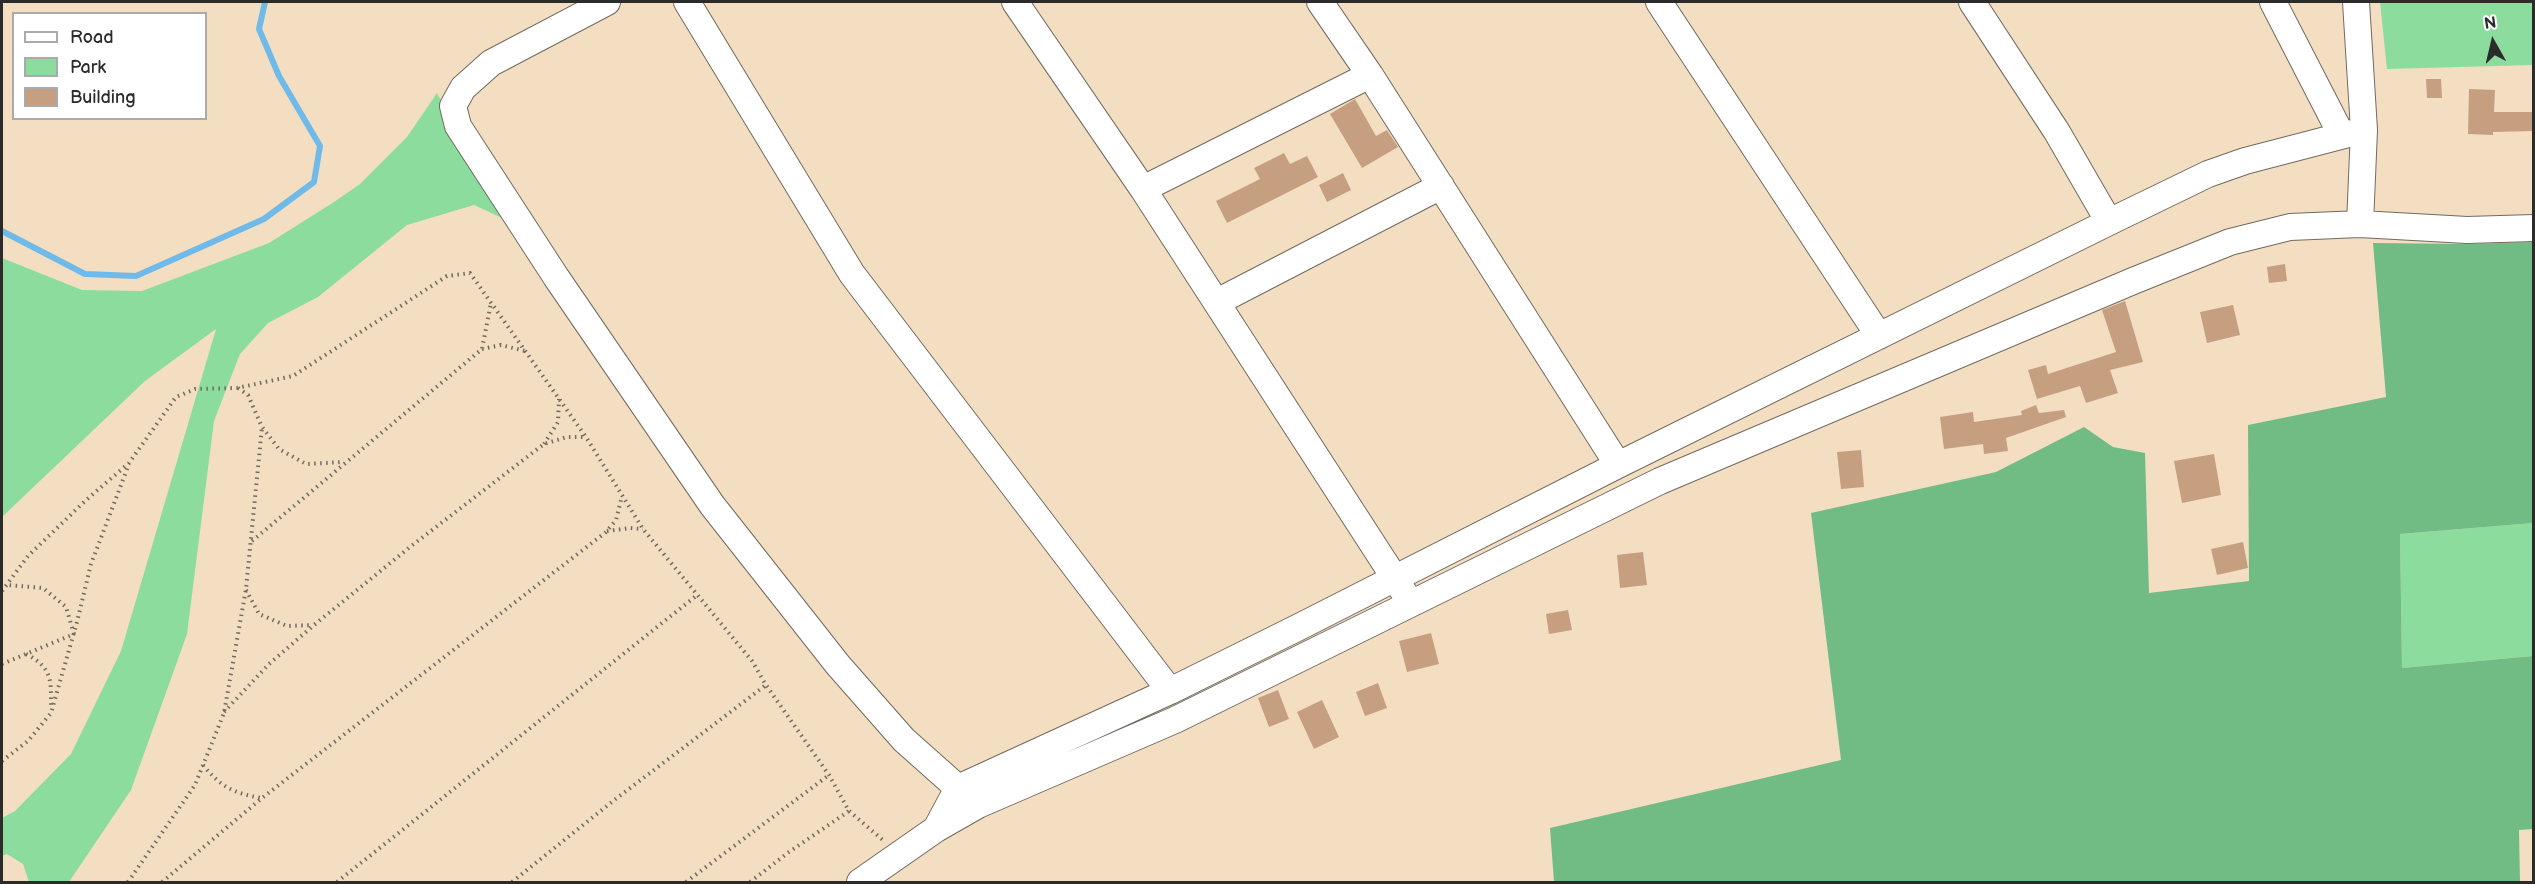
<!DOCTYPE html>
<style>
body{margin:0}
#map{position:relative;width:2535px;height:884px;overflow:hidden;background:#f3dec2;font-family:"Balsamiq Sans",sans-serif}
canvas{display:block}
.frame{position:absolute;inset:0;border:3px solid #2b2b2b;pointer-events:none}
.legend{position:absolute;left:12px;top:12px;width:195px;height:108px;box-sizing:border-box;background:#fff;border:2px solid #aaa;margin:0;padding:8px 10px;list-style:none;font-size:18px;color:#2b2b2b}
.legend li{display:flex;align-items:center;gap:12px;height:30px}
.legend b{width:30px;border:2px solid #aaa}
.north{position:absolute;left:2463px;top:12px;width:60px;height:60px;-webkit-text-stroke:4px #fff;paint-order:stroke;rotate:352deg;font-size:16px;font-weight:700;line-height:24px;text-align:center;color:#2b2b2b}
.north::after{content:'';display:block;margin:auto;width:21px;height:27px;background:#2b2b2b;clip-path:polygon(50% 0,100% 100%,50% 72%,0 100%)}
</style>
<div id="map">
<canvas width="2535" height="884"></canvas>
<div class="frame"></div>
<ul class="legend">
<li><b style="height:8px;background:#fff"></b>Road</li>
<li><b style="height:16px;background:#8cdd9d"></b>Park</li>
<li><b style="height:16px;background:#c69f80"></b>Building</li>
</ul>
<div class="north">N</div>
</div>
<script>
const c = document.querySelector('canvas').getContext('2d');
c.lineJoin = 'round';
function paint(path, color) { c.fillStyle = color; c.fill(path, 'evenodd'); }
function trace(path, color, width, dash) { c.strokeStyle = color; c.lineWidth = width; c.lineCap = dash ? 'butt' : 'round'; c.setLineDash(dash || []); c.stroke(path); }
paint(new Path2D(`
 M2380 2H2533V65L2387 69Z
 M437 93 450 118 517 225 474 205 407 225 318 297 268 323 240 354 214 421 187 634 131 790 69 882H29L23 864 7 854 2 856V818L15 811 71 754 121 651 216 329 145 381 2 517V258L82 290 142 291 269 243 334 202 360 184 407 137Z
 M2533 523V656L2402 668 2400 534Z`), '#8cdd9d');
paint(new Path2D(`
 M2533 242V523L2400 534 2402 668 2533 656V829L2519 830 2520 882H1554L1550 828 1841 760 1811 513 1996 472 2084 427 2113 447 2145 453 2149 593 2249 581 2248 425 2386 397 2373 243 2467 244Z`), '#71bc84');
trace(new Path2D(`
 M2 231 85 274 136 276 264 219 314 182 320 146 279 76 259 29 265 2`), '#70bae9', 6);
paint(new Path2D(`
 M2426 79H2441L2442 98H2427Z
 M2469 89 2495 90 2494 112H2534V131L2493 132V135L2468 134Z
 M1355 99 1376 136 1387 130 1398 147 1362 168 1330 114Z
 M1284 153 1290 164 1307 156 1318 177 1227 223 1216 201 1260 179 1254 168Z
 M1343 173 1351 190 1327 202 1319 185Z
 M2285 264 2287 281 2269 283 2267 267Z
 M2125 301 2143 362 2110 370 2118 393 2086 403 2080 386 2037 399 2028 370 2046 365 2048 374 2116 352 2102 310Z
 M2233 305 2240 335 2207 343 2200 312Z
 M2036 405 2039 413 2064 410 2066 417 2006 438 2008 451 1984 454 1983 444 1944 449 1940 417 1973 412 1974 422 2022 415 2021 411Z
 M1861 450 1864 487 1841 489 1837 452Z
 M2214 454 2221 495 2182 503 2174 461Z
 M2243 542 2248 568 2217 575 2211 549Z
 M1643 552 1647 585 1620 588 1617 555Z
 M1568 610 1572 630 1549 634 1546 614Z
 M1431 633 1439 664 1407 672 1399 641Z
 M1378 683 1387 708 1365 716 1356 692Z
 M1278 690 1289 719 1269 727 1258 698Z
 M1322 700 1339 737 1314 749 1297 712Z`), '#c69f80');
const minor = new Path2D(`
 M607 2 491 63 463 88 453 106 458 126 556 277 712 505 838 665 904 740 958 788
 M687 2 852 274 1170 691
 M1015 2 1143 189 1405 594
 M1320 2 1370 75 1618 465
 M1659 2 1879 336
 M1972 2 2057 132 2109 222
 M2273 2 2341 134
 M2356 2 2364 130 2360 224
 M1143 189 1370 75
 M1217 302 1441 186
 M936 829 958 788 1170 691 1299 627 1618 465 2109 222 2208 174 2245 161 2364 130
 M860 882 936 829 978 805 1175 720 1660 481 2133 281 2230 242 2290 227 2360 224 2467 230 2534 228`);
trace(minor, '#716a60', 28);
trace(new Path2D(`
 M482 349 501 345 525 351
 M238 388 248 395 262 427 279 449 306 464 343 462
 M544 444 558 422 559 399
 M607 531 630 528 643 529
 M252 541 482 349 491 303
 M246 590 259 614 287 626 312 625
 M2 591 28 556 85 501 129 463 176 397 195 389 237 388 293 376 447 276 470 273 586 437 643 529 752 661 766 685 829 775 849 811 884 841
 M26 654C53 668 51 681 51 707
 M2 664 74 634 66 607 43 588 8 585
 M224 712 269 664 314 625 410 547 544 444 567 437H586
 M2 761 28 741 51 713 77 622 91 564 129 464
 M203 765C221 787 233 793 261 798
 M128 882 195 785 224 713 246 589 262 427
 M162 882 262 798 606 532 616 520 622 496
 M337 882 696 596
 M512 882 613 801 766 685
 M686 882 829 775
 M750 882 789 852 849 811`), '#716a60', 4, [1.5, 4.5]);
trace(minor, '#fff', 26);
</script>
